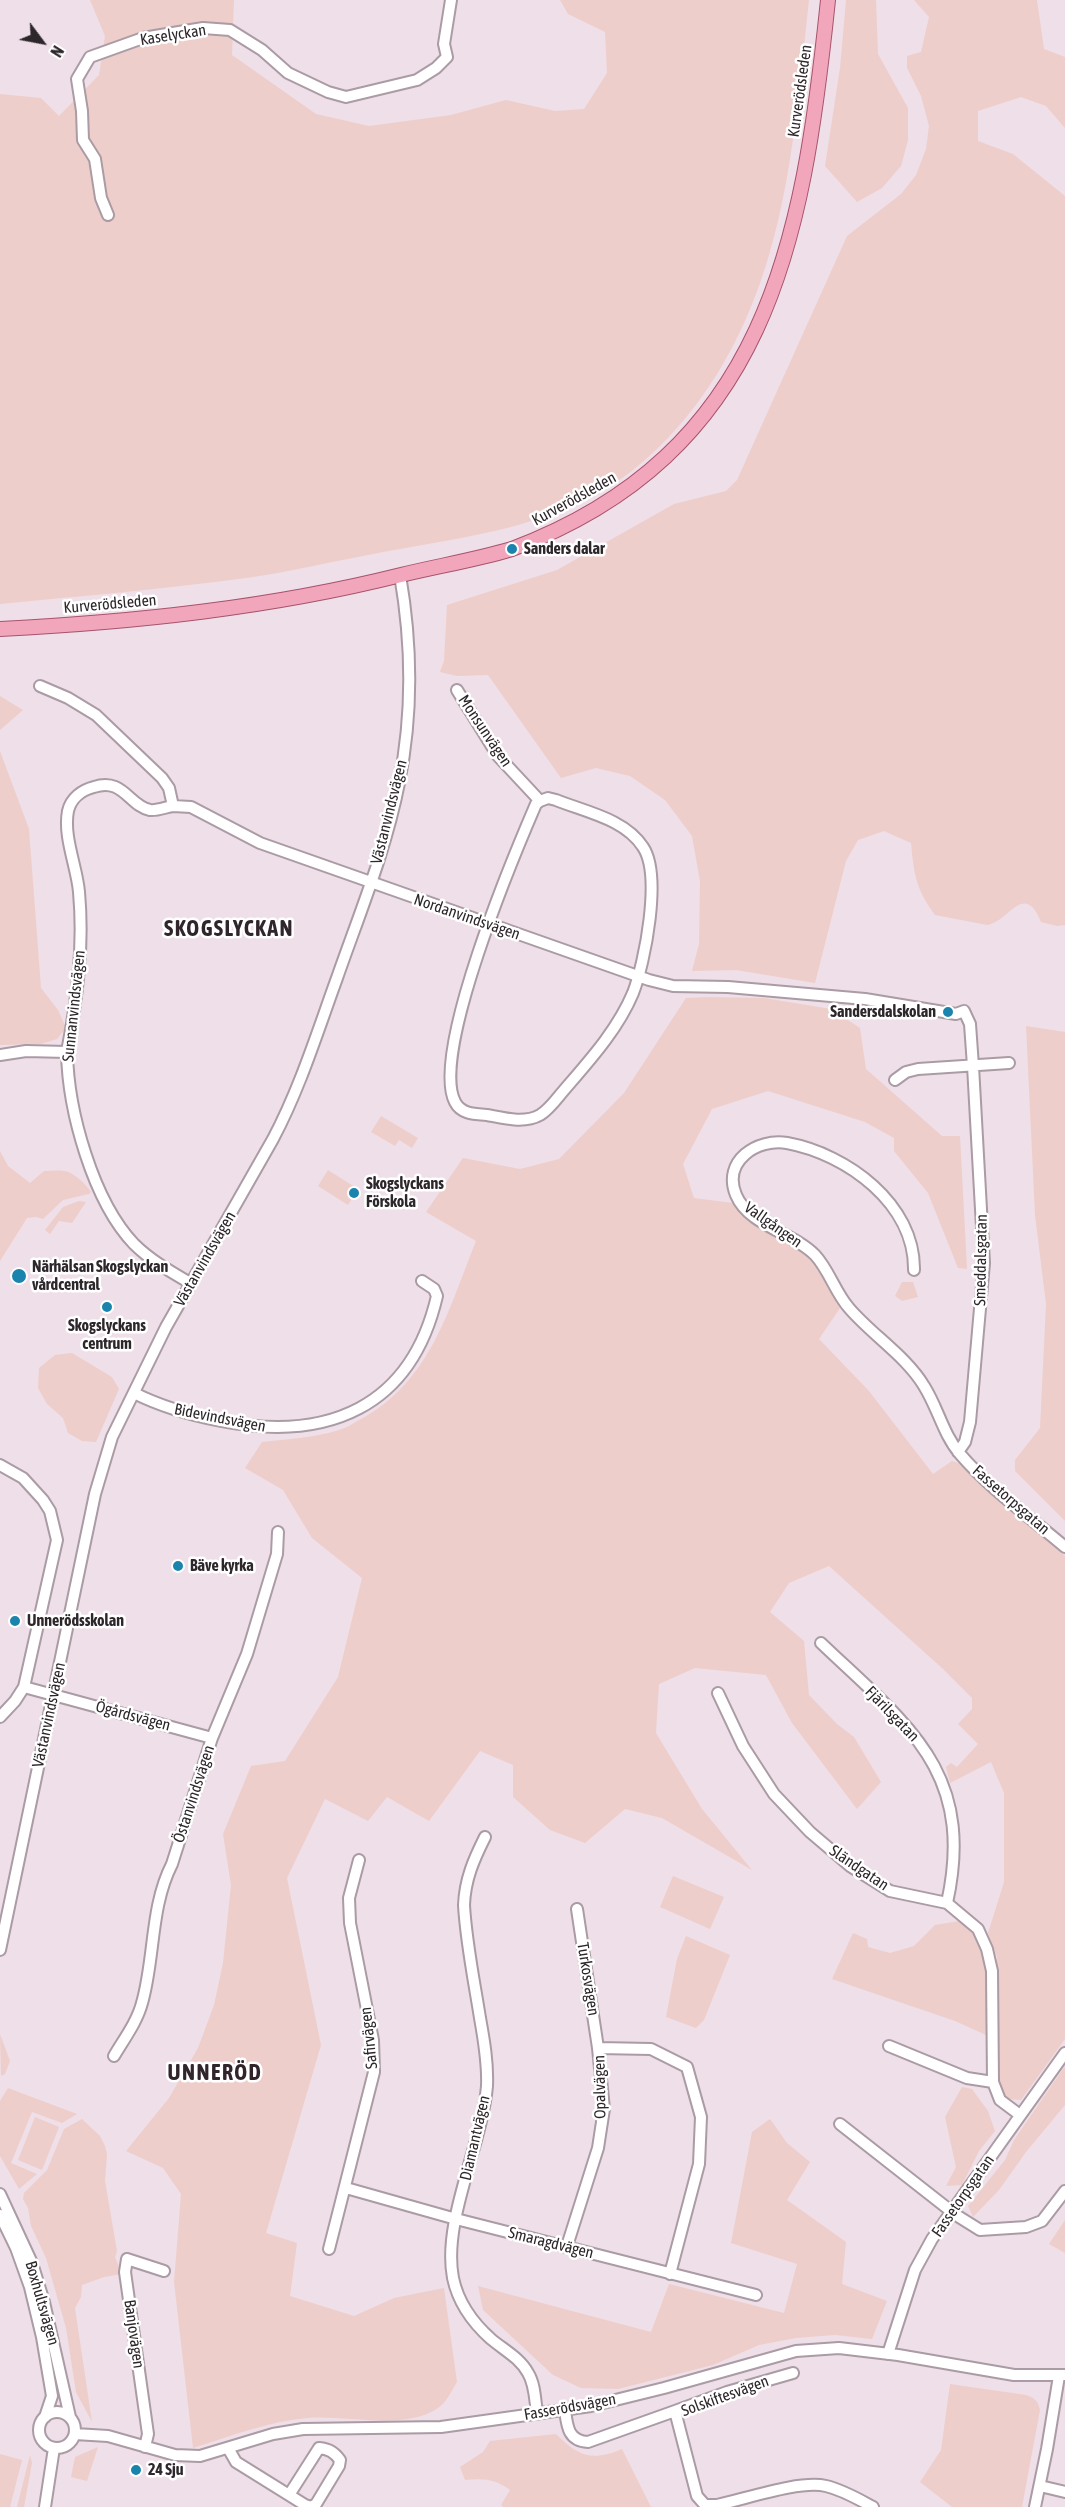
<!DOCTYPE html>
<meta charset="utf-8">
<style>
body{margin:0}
#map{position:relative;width:1065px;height:2507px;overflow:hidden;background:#efdfe8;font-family:"Asap Condensed",sans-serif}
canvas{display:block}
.north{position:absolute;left:12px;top:12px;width:60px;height:60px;-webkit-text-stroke:4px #fff;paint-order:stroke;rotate:122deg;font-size:16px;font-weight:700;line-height:24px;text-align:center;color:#2d272b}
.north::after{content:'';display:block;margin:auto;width:21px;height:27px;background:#2d272b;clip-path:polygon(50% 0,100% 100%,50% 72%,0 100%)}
</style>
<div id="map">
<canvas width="1065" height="2507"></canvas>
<div class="north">N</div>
</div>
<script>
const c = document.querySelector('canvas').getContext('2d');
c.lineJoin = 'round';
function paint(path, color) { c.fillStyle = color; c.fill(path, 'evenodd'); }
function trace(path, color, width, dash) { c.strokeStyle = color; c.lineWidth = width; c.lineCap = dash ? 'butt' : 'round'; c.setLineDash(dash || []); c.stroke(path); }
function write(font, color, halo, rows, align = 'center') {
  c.font = font + ' "Asap Condensed",sans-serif'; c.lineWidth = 5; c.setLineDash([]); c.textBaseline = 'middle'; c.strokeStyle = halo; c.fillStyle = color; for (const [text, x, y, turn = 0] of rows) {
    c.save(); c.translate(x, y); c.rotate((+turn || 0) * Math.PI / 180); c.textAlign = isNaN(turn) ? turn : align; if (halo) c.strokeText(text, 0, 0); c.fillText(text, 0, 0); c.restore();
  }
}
paint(new Path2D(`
 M90 0H234L232 55 316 114 369 126 451 115 506 100 555 111 584 109 607 73 605 32 568 14 560 0H809C797 108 790 221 745 321 719 379 682 431 633 470 559 528 467 536 378 553 334 561 290 572 246 578 164 589 82 596 0 604V94L41 98 59 116 99 75 105 36Z
 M846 0H876L878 54 908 108V140L901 166 882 188 857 202 825 166 840 68Z
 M914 0H1037L1044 49 1065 57V128L1046 106 1021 97 978 111V141L1013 154 1065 196V925L1057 926 1041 922C1024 880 1009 922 987 925L935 915C916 889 914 875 911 843L884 831 858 840 846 861 815 983 736 970 692 971 699 944 700 881 692 836 665 800 630 776 596 768 561 778 488 675 457 676 440 672 444 661 447 605 557 570 674 504 726 491 737 480 847 236 901 194 916 175 926 149 929 126 921 96 907 68V56L921 52 929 17Z
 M0 696 23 710 0 730Z
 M0 751 29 829 41 988 58 1010 66 1028 57 1039 41 1044 0 1045Z
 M707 997 764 998 831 1009 860 1028 866 1069 942 1136H960L967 1269 958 1268 928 1193 894 1151V1138L865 1122 768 1091 712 1109 683 1164 694 1198 733 1203C752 1227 786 1234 808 1256 822 1269 830 1291 840 1308L819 1339 869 1391 933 1474 952 1461 961 1464 1065 1556V2039L1021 2100 1006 2099 999 2081 997 1957 988 1933 1004 1882V1793L991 1762 950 1783 946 1767 951 1763 957 1767 978 1744 958 1724 972 1709V1698L943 1669 829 1566 789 1583 770 1612 804 1641 809 1695 837 1724 854 1737 881 1782 857 1809 792 1723 766 1675 695 1668 659 1684 656 1733 702 1809 752 1870 662 1818 625 1809 585 1843 550 1830 513 1797V1765L480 1751 429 1821 387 1797 368 1821 325 1799 287 1878 321 2045 266 2233 297 2243 290 2296 354 2316 394 2298 444 2288 457 2382C452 2390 446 2403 438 2408 404 2431 347 2415 308 2418 269 2421 231 2436 193 2448L174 2282 181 2194 163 2168 126 2151 169 2098 198 2048 214 2005 223 1963 231 1885 223 1834 251 1766 285 1761 338 1677 362 1578 312 1538 283 1490 245 1468 262 1442C287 1439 314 1438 339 1430 347 1428 355 1422 363 1418 431 1380 449 1308 476 1241L426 1212 463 1158 520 1169 559 1159 624 1093 686 998Z
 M1026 1026 1065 1032V1521L1015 1471V1460L1040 1428 1046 1304 1035 1215Z
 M381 1116 418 1138 412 1148 399 1140 395 1146 371 1132Z
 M0 1151 8 1166 30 1183 44 1171C51 1171 58 1170 64 1171 73 1172 86 1184 91 1192L89 1194 63 1200 43 1219 36 1217 27 1218 0 1261Z
 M328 1170 358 1189 348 1205 318 1186Z
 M79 1201 86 1202 72 1223 59 1221 50 1234 45 1230 63 1207Z
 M902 1282H913L918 1297 902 1301 895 1296Z
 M72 1353 112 1377 119 1389 96 1442 82 1441 68 1433 63 1418 47 1404 38 1388 39 1368 55 1355Z
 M673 1876 724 1897 710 1929 660 1907Z
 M959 1921C967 1928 977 1936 981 1946 990 1969 986 2009 986 2035L955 2021 832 1979 853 1933 867 1939 868 1947 890 1953 914 1946 935 1925Z
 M686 1936 730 1955 704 2020 696 2028 666 2017 677 1959Z
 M0 2034 10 2061 5 2074 1 2076Z
 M1065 2066V2105L1026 2152 999 2190 973 2217 968 2206 1005 2160 1014 2140Z
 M962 2087 972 2089 988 2111 995 2131 979 2151 962 2185 946 2186 956 2167 945 2117Z
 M8 2088 77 2114 62 2123 32 2112 11 2163 37 2174 19 2189 0 2156V2101Z
 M35 2117 59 2127 42 2170 18 2160Z
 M82 2119 100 2136 105 2146 107 2154 105 2181 117 2251 115 2257 122 2274 104 2277 82 2285 81 2297 75 2308 92 2422 76 2392 66 2328 46 2258 31 2226 28 2208 23 2199 24 2193 47 2170 64 2129Z
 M770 2119 787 2143 810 2162 787 2200 846 2242 842 2284 887 2301 872 2339 835 2335 796 2338 759 2345 713 2365 618 2389 581 2388 553 2375 483 2310 478 2286 651 2332 669 2284 784 2313 797 2264 731 2243 752 2132Z
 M1065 2220V2253L1049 2244Z
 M950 2384 1026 2395C1035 2398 1038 2401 1040 2410L1022 2507H952L920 2482 941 2450Z
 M556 2434C578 2456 592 2462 622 2449L651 2507H503L501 2505 510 2490C496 2479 483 2478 465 2480L460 2467 483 2452 490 2441Z
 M98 2447 87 2481 71 2477 75 2457Z
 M0 2454 22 2460 10 2507H0Z
 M30 2455 32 2463 24 2507H17Z`), '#eececa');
const minor = new Path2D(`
 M108 215 101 198 95 159 83 140 82 111 77 79 90 57 143 38 203 28 230 30 262 50 288 73 328 92 346 97 417 80 436 68 447 57 444 44 451 0
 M40 686 68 698 96 715 162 778 169 788 173 806 191 807 260 843 649 980 673 986 728 987 865 999 956 1014 964 1011 970 1024 973 1066 984 1263 970 1422 965 1442 958 1452
 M457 690 498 756 540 801 548 798 556 800C586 812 625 819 643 847 662 875 645 962 633 993 618 1029 590 1060 565 1089 557 1098 550 1109 540 1115 524 1124 503 1118 487 1115 474 1114 461 1114 455 1102 430 1054 514 855 536 804L540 801
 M173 806C166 807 157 811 150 810 129 806 123 777 94 787 82 790 71 798 68 811 63 837 77 867 79 892 84 947 77 999 67 1052 68 1111 93 1201 134 1244 150 1260 171 1272 190 1283
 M0 1055 26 1051 67 1052
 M895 1080 906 1072 918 1069 1009 1063
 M914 1270C915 1204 847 1154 787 1143 757 1138 722 1161 736 1195 749 1226 793 1232 815 1255 829 1270 835 1292 849 1308 872 1335 906 1356 924 1386 938 1408 943 1434 960 1454 990 1489 1030 1517 1065 1547
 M134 1393C162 1407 190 1415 221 1421 327 1442 411 1408 437 1296L434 1289 422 1281
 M0 1465 23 1478 43 1500 50 1511 57 1540 24 1687 15 1701 0 1717
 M821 1643C907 1725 976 1771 947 1903
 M24 1687 212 1738
 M718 1693 743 1746 774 1794 810 1832 850 1866 890 1891 947 1903 978 1929 987 1949 992 1971 993 2082 1000 2100 1020 2115
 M485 1837C474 1859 465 1879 464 1905 466 1942 474 1980 480 2018 484 2040 488 2063 487 2086 482 2145 442 2221 453 2278 458 2302 473 2323 491 2339 504 2350 520 2358 528 2373 535 2384 535 2400 537 2413
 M577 1909 598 2048
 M0 1950 95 1494 112 1437 166 1327 273 1139C300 1088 317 1033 337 978 359 915 386 850 399 783 413 714 412 644 400 575
 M889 2046 967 2078 993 2082
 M114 2056C124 2039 137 2022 142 2003 155 1958 150 1907 172 1864L212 1738 247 1654 277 1554 278 1532
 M840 2124 956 2215 980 2230 1026 2227 1042 2221 1065 2191
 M346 2188 456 2219 756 2295
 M0 2194 32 2263 44 2302 70 2417
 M0 2215 16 2248 30 2287 42 2337 52 2396 45 2417
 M567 2246 598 2148 604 2109 598 2048 651 2049 687 2067 701 2117 699 2164 670 2274
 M329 2249 374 2072 373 2040 350 1923 349 1898 359 1860
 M888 2354 915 2270 932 2239 1065 2053
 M793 2373 727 2392 675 2411 697 2496 705 2505H717C746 2499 799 2480 826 2486 843 2490 858 2499 873 2507
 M565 2410C567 2426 568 2441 588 2442L675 2411
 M39 2430a18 18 0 1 1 36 0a18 18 0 1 1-36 0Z
 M75 2434 108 2436 175 2455 200 2456 273 2434 303 2429 441 2427 591 2406 664 2388 796 2351 839 2348 898 2355 1014 2375H1065
 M145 2447 148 2434 125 2272 127 2259 164 2271
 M228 2448 236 2462 305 2505 311 2507 316 2504 339 2466 340 2460C334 2452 329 2449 319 2448L289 2495
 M1040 2486 1065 2492
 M45 2507 54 2448
 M1035 2507 1047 2449 1059 2376`);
const major = new Path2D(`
 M0 629C135 622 269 608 401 575 438 566 475 560 512 549 767 453 803 243 828 0`);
trace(minor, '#aa9ba4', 14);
trace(major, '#a7536c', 16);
trace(minor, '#fff', 10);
trace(major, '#f2a6bc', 14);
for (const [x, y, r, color] of [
 [512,549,6,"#1b84ad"],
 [948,1012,6,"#1b84ad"],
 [354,1193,6,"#1b84ad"],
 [19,1276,8,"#1b84ad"],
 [107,1307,6,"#1b84ad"],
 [178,1566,6,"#1b84ad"],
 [15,1621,6,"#1b84ad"],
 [136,2470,6,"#1b84ad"]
]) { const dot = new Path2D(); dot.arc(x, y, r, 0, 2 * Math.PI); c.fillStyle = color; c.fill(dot); trace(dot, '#fff', 2); }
write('16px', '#2d272b', '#fff', [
 ["Kaselyckan",173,35,-9],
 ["Kurverödsleden",800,91,-82],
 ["Kurverödsleden",574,499,-29],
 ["Kurverödsleden",110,604,-5],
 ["Monsunvägen",485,731,56],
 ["Västanvindsvägen",389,812,-76],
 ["Nordanvindsvägen",467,917,19],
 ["Sunnanvindsvägen",74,1006,-84],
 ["Vallgången",773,1225,35],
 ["Västanvindsvägen",205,1259,-60],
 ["Smeddalsgatan",981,1260,-89],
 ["Bidevindsvägen",220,1418,11],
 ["Fassetorpsgatan",1011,1500,41],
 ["Fjärilsgatan",892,1714,46],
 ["Västanvindsvägen",49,1715,-78],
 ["Ögårdsvägen",133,1716,15],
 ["Östanvindsvägen",194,1794,-72],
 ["Sländgatan",859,1868,34],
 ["Turkosvägen",588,1979,81],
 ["Safirvägen",369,2038,-96],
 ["Opalvägen",600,2087,-91],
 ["Diamantvägen",475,2138,-77],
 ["Fassetorpsgatan",963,2196,-55],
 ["Smaragdvägen",551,2243,14],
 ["Boxhultsvägen",42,2303,74],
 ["Banjovägen",134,2334,82],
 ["Solskiftesvägen",725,2396,-20],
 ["Fasserödsvägen",570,2407,-10]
]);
write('bold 16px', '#2d272b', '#fff', [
 ["Sanders dalar",524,549],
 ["Sandersdalskolan",936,1012,"right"],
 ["Skogslyckans",366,1184],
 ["Förskola",366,1202],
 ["Närhälsan Skogslyckan",32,1267],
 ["vårdcentral",32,1285],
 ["Skogslyckans",107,1326,"center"],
 ["centrum",107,1344,"center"],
 ["Bäve kyrka",190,1566],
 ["Unnerödsskolan",27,1621],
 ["24 Sju",148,2470]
], 'left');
c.letterSpacing = '1.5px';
write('bold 22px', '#31252c', '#fff', [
 ["SKOGSLYCKAN",229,929],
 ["UNNERÖD",215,2073]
]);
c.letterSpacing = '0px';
</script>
